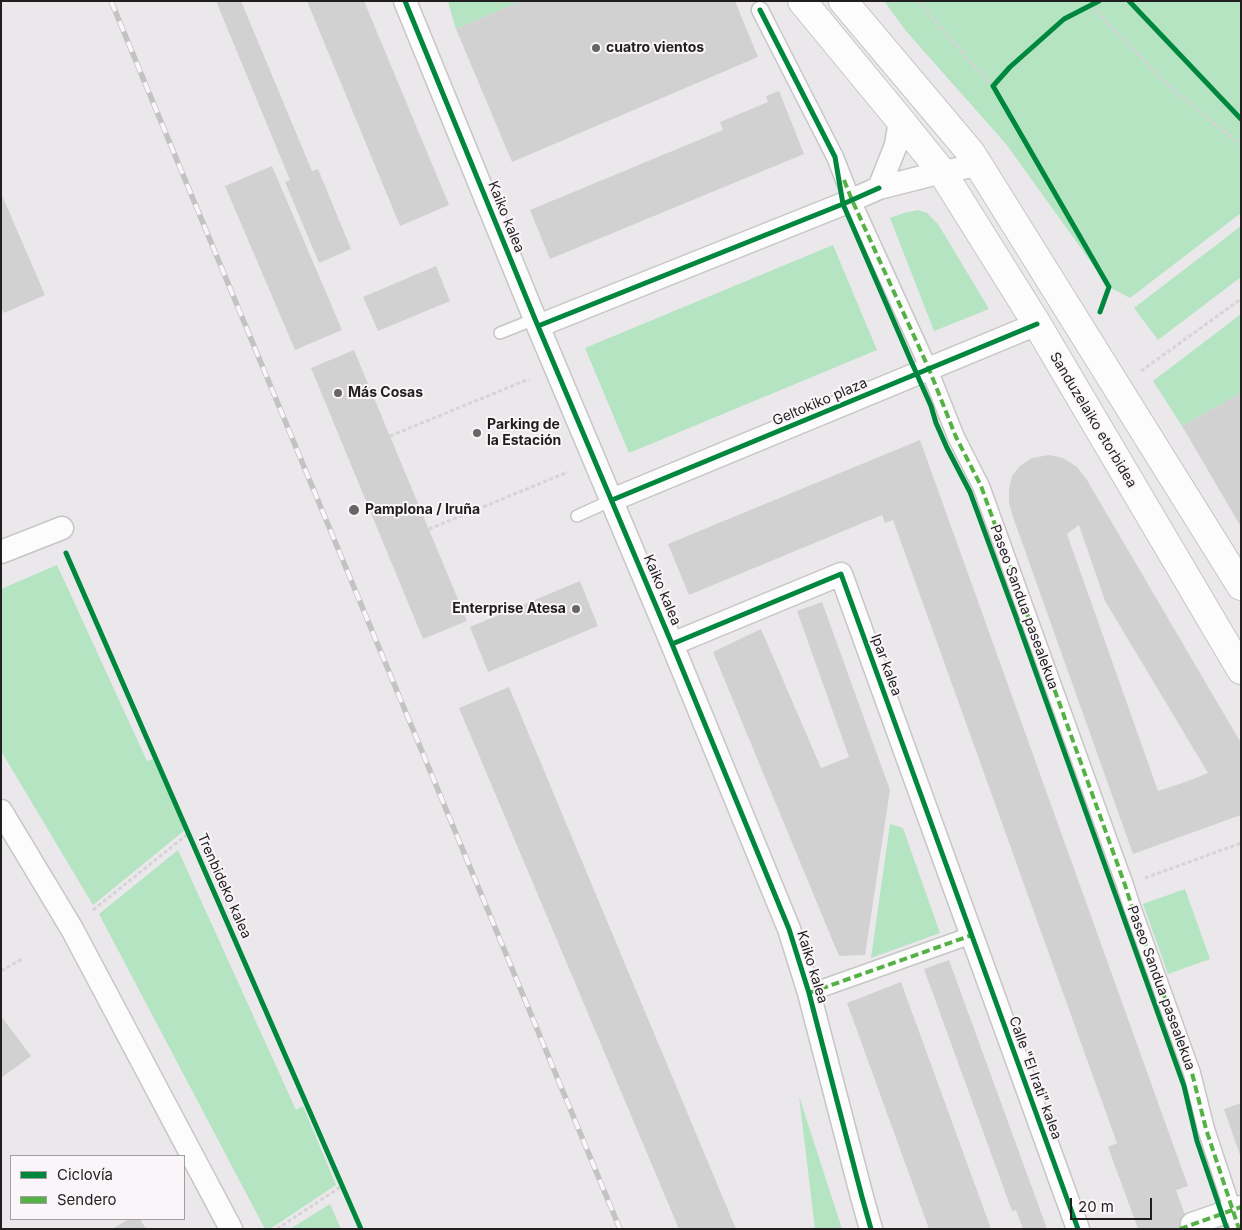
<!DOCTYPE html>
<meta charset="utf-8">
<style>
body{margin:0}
#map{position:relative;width:1242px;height:1230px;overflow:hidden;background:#eae8ea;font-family:Inter,sans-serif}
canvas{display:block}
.frame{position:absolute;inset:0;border:2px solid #201e1f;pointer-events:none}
.legend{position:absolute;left:10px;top:1155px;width:175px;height:65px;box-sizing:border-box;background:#f9f5f8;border:1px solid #a29fa1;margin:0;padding:6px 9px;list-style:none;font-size:15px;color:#201e1f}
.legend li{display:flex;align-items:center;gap:10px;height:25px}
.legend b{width:25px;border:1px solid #a29fa1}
.scale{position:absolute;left:1070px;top:1198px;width:82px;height:22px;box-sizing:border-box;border:2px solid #201e1f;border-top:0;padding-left:6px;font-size:15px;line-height:18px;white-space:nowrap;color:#201e1f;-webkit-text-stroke:4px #f9f5f8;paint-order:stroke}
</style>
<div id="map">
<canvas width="1242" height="1230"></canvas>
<div class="frame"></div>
<ul class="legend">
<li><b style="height:6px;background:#00873e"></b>Ciclovía</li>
<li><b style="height:6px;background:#55b145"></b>Sendero</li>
</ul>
<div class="scale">20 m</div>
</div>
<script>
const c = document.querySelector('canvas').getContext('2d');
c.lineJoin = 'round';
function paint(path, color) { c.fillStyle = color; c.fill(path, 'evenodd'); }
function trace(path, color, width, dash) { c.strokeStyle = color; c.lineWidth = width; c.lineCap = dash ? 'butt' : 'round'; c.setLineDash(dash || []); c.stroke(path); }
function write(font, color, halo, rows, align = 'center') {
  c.font = font + ' Inter,sans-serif'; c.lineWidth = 4; c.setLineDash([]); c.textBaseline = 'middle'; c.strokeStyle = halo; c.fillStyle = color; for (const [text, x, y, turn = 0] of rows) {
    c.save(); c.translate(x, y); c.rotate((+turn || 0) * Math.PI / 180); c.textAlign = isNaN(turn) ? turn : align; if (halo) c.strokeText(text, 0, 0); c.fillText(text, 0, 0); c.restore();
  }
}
paint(new Path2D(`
 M450 1H521L456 29 448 2Z
 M884 1H1241V213L1130 298 1109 287 1006 144 906 31Z
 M918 210 927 213 938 224 989 309 934 331 890 218 904 213Z
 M1241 226V277L1158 340 1134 308Z
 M833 245 877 350 629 453 585 348Z
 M1241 314V393L1182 426 1153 381Z
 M57 565 147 761 153 759 185 830 93 905 1 751V589Z
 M890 824 903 828 940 933 871 958Z
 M178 850 296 1110 303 1106 336 1185 270 1229H265L99 914Z
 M1185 889 1210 959 1168 974 1143 904Z
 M799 1096 842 1229H815Z
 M330 1204 341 1229H290Z`), '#b5e4c3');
paint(new Path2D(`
 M216 1H241L312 171 318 169 351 249 319 263 285 182 290 180Z
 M307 1H364L449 205 400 226Z
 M521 1H735L758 57 512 162 456 29Z
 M779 91 804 154 550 259 530 210 723 130 720 122 768 102 766 96Z
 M272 166 342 330 295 350 225 186Z
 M1 193 45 295 4 313 1 306Z
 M436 266 450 301 378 331 363 297Z
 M354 350 467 621 423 639 311 368Z
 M1241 393V527L1182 426Z
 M920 440 1188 1186 1176 1190 1190 1229H1138L1108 1147 1117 1143 893 520 885 523 882 515 689 595 668 544Z
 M1049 455 1063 458 1077 467 1087 480 1241 743V815L1133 854 1013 517 1009 503V489L1012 476 1020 466 1032 458ZM1079 525 1105 601 1208 773 1188 781 1158 791 1067 534Z
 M580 581 598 626 488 672 470 627Z
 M822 602 890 790 865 955 839 956 713 652 761 629 821 768 849 757 797 611Z
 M509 687 736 1229H679L459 708Z
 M949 960 1047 1229H1023L1016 1210 1012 1211 924 969Z
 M901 982 991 1229H929L847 1003Z
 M1 1016 31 1056 1 1078Z
 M1241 1103V1155H1240L1224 1109Z
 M129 1219H140L146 1229H112Z`), '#d2d1d2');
const service = new Path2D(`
 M500 333 535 319
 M577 516 612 500`);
const pedestrian = new Path2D(`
 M760 10 835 157 852 200 929 369 956 437 981 486 1125 885 1131 904 1192 1073 1206 1129 1239 1229
 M809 993 972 935`);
const minor = new Path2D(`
 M405 1 535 319 672 644 789 929 809 993 862 1197 871 1229
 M879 188 896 145 900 120
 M538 326 843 204 879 188 942 172 978 165
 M612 500 1037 324
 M1 552 62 528
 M672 644 841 574 1078 1229
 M1 811 72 929 231 1229
 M1192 1224 1241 1207`);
const secondary = new Path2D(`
 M802 1 900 120 942 172 1037 324 1241 670
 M843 1 971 153 1241 586`);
trace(service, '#c7c5c6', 14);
trace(pedestrian, '#c7c5c6', 19);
trace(minor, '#c7c5c6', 25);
trace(secondary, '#c7c5c6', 30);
trace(new Path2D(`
 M918 1 966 57 993 86 1109 287 1101 309
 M1091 6 1173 90 1241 145
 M993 86 1010 67 1064 19 1099 1
 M1141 371 1241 299
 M390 436 529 379
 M429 529 568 472
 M66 553 361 1229
 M1145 878 1241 843
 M93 910 189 833
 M1 971 22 959
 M277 1229 342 1186`), '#d6d4d6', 3, [4, 2.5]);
trace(service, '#fcfcfc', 11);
trace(pedestrian, '#fcfcfc', 16);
trace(minor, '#fcfcfc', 22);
trace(secondary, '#fcfcfc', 28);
const rail = new Path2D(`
 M111 1 620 1229`);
trace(rail, '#c4c3c4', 5.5);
trace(rail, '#f9f5f8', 4, [11]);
trace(new Path2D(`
 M844 180 852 200 929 369 956 437 981 486 1125 885 1131 904 1192 1073 1206 1129 1239 1229
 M809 993 972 935
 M1180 1229 1241 1207`), '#55b145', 4, [8, 4]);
trace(new Path2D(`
 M405 1 535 319 672 644 789 929 809 993 862 1197 871 1229
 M1099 1 1064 19 1010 67 993 86 1109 287 1100 312
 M1129 1 1241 119
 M760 10 835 157 843 204 911 361 931 406 936 423 947 448 970 492 1016 617 1184 1086 1197 1141 1227 1229
 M538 326 843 204 879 188
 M612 500 1037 324
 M66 553 361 1229
 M672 644 841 574 1078 1229`), '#00873e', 5);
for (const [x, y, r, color] of [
 [596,48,5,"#676566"],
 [338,393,5,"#676566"],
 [477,433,5,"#676566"],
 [354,510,6,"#676566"],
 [576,609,5,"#676566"]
]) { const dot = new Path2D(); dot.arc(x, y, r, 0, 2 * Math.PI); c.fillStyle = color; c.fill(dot); trace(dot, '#f9f5f8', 2); }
write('bold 14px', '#201e1f', '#f9f5f8', [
 ["cuatro vientos",606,48],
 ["Más Cosas",348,393],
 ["Parking de",487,425],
 ["la Estación",487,441],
 ["Pamplona / Iruña",365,510],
 ["Enterprise Atesa",566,609,"right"]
], 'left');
write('14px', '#201e1f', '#f9f5f8', [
 ["Kaiko kalea",506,217,68],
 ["Geltokiko plaza",820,402,-23],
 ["Sanduzelaiko etorbidea",1093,420,59],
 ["Kaiko kalea",662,590,67],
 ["Paseo Sandua pasealekua",1024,607,70],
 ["Ipar kalea",886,665,70],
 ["Trenbideko kalea",224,886,66],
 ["Kaiko kalea",812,967,73],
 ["Paseo Sandua pasealekua",1161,988,70],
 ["Calle \"El Irati\" kalea",1035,1078,70]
]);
</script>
